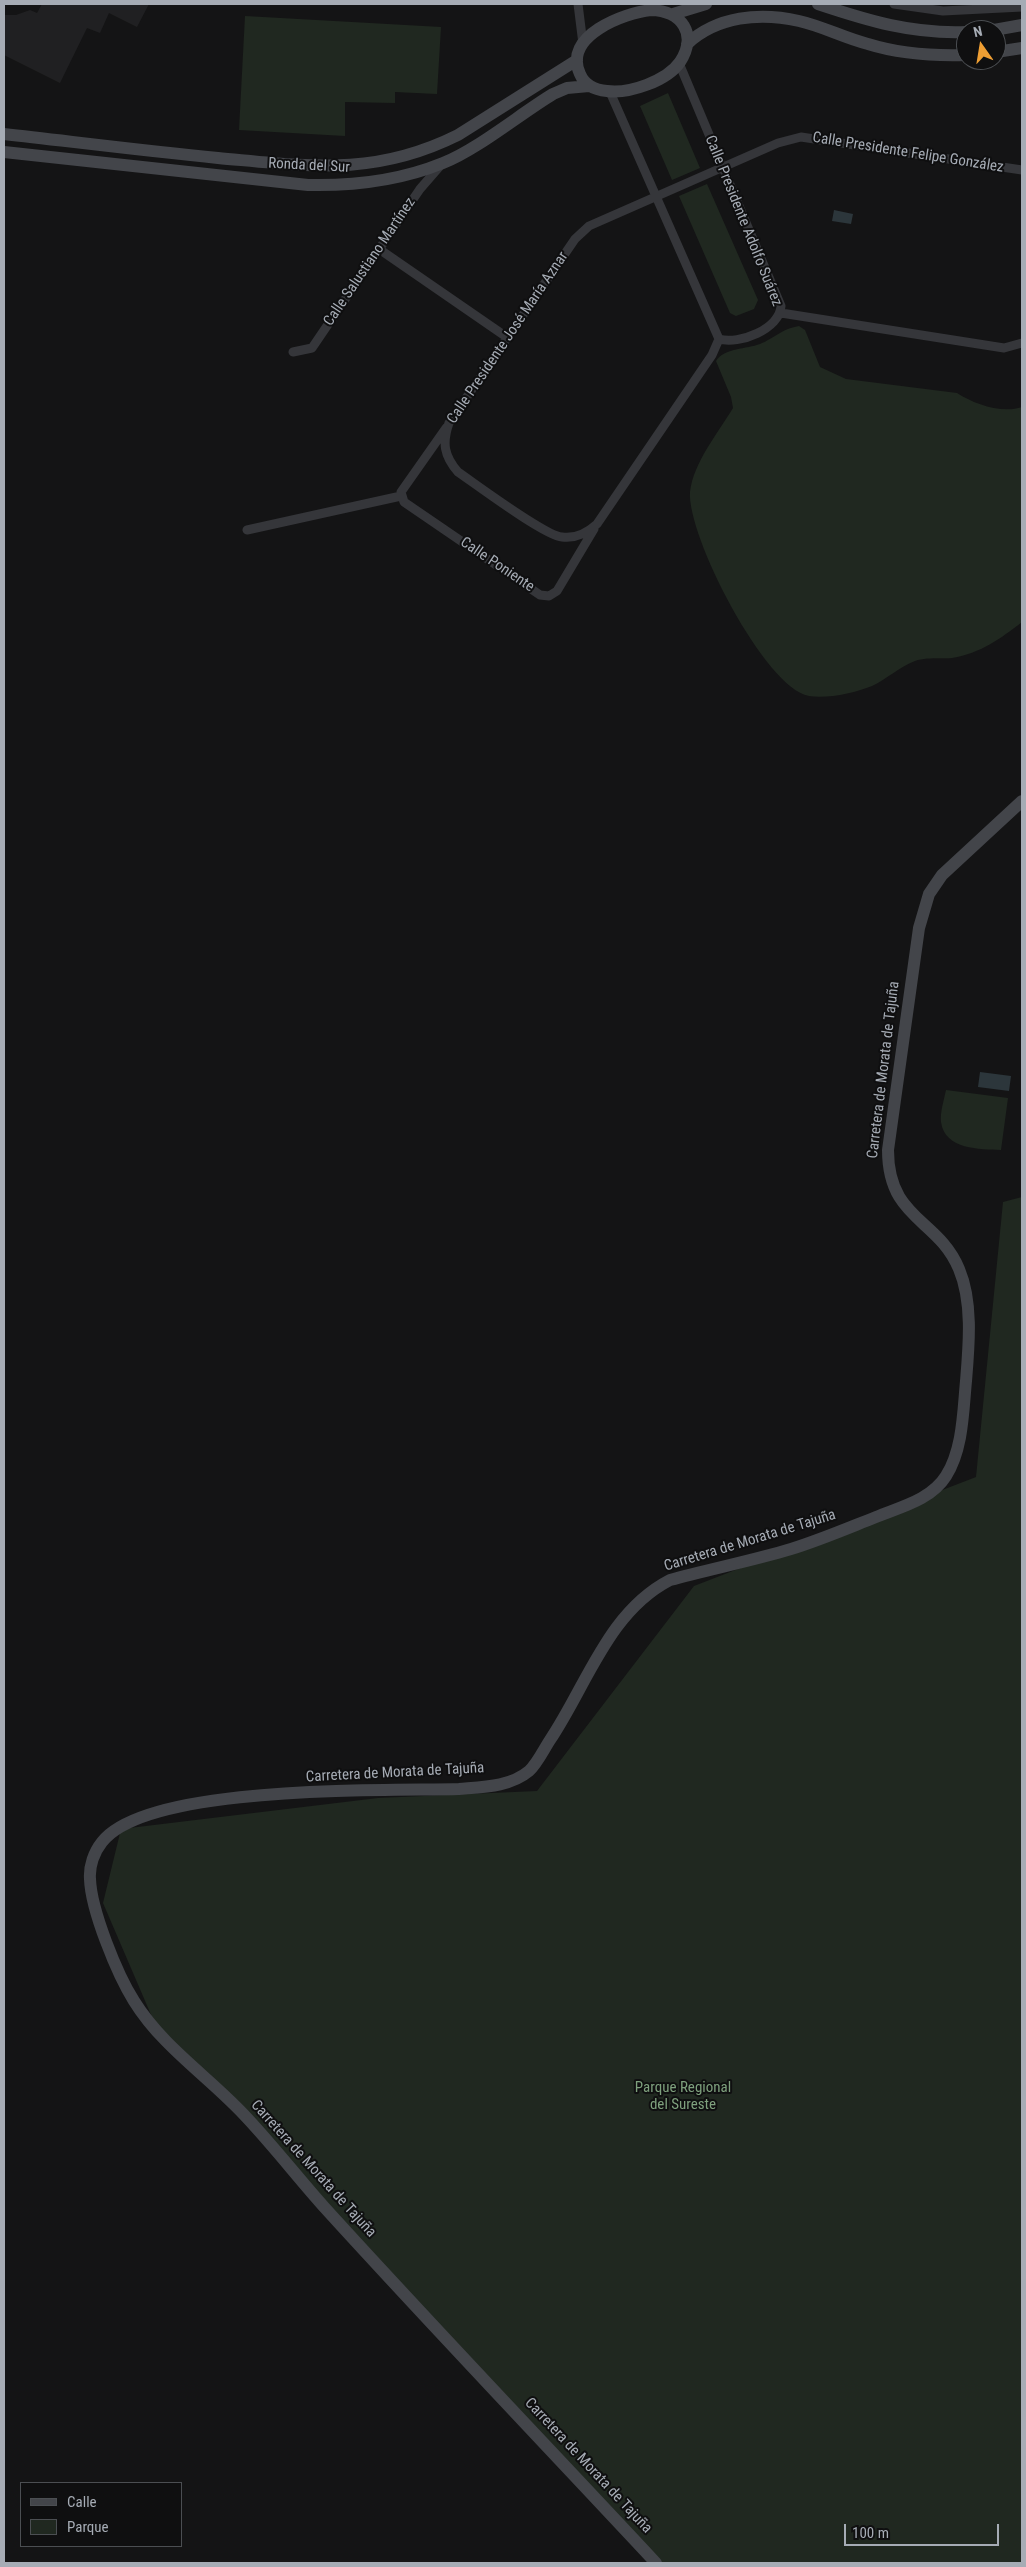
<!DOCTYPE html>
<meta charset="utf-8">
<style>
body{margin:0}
#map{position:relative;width:1026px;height:2567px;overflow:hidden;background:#141415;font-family:"Roboto Condensed",sans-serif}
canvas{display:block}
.frame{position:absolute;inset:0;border:5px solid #a6acb5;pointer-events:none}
.legend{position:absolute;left:20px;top:2482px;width:162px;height:65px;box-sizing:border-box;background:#0f0f10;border:1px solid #4b4e52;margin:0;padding:6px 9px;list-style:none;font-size:15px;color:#a6acb5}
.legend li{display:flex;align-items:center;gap:10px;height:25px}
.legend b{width:25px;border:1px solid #4b4e52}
.north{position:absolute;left:956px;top:20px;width:50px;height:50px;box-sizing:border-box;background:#0f0f10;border:1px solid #4b4e52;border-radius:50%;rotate:347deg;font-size:14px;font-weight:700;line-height:20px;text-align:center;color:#a6acb5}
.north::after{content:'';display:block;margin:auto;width:18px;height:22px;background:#ee9e33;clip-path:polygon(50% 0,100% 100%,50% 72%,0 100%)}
.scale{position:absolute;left:844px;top:2524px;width:155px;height:22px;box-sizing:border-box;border:2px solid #a6acb5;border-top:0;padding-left:6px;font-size:15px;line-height:18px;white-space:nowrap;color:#a6acb5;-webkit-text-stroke:4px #0f0f10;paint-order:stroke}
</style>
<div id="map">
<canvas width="1026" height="2567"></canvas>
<div class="frame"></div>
<ul class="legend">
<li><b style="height:6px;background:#43454a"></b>Calle</li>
<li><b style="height:14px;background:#202820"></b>Parque</li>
</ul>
<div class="north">N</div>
<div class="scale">100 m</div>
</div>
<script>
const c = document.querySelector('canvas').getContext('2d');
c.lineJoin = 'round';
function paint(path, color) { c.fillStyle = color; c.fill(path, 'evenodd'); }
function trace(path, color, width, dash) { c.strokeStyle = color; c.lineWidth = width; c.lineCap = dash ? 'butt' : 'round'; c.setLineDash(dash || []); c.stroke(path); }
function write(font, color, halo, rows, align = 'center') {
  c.font = font + ' "Roboto Condensed",sans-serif'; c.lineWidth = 4; c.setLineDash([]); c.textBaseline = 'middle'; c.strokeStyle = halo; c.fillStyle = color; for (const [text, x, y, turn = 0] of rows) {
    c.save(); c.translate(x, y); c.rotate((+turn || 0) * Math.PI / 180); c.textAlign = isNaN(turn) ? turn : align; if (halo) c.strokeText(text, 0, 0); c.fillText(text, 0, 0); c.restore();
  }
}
paint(new Path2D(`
 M42 4H149L137 27 109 13 100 33 87 28 60 83 4 55V15H16L30 10 37 13Z`), '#202022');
paint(new Path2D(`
 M245 16 441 27 437 94 395 92V103L345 102V136L239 130Z
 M668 93 700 168 672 180 640 106Z
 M707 184 758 300 754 309 736 316 730 313 679 196Z
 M799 326 805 330 820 367 846 379 957 393C974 404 1002 414 1022 407V622C1000 639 981 653 952 658 941 659 926 657 915 661 899 667 887 679 872 686 855 693 827 699 809 696 765 688 687 536 690 492 693 463 718 433 733 408L731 397 716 361C724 348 747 349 760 344 775 338 781 329 799 326Z
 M946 1090 1008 1098 1001 1150C980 1149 945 1150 941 1122 940 1112 944 1100 946 1090Z
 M1022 1197V2563H654L158 2031 103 1903 121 1829 378 1798 537 1791 694 1586 976 1477 1003 1202Z`), '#202820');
paint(new Path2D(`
 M834 210 853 214 851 224 832 221Z
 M980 1072 1011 1076 1009 1091 978 1087Z`), '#2c363b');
trace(new Path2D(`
 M578 4 583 44
 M894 4 943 11 1022 7
 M610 92 719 339C739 345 780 329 781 306L679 63
 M379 249 508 338
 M781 313 1004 348 1022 343
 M719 339 712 355 597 524C587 533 576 539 562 537 545 536 477 485 458 472 444 456 442 443 449 423L575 239 589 226 778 143 801 137 1022 170
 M293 352 312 348 420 189 440 166
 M446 428 401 492 404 502 540 595 549 596 557 591 594 529
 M247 530 401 496`), '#35363a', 9);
trace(new Path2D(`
 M818 4C869 21 912 34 966 32
 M651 10C682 11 698 34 680 62 667 81 629 94 607 91 595 90 585 86 580 74 562 36 624 13 651 10Z
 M673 14 706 4
 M994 30 1022 25
 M687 44C717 16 760 12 799 21 822 26 844 38 868 44 900 54 933 56 966 55
 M996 52 1022 48
 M4 134C75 142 146 151 218 158 308 166 374 177 458 135L577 60
 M4 152 308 185C354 186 399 181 443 163 478 149 520 114 553 94L567 88 589 86
 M656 2563C546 2445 434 2328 325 2208 299 2179 275 2148 248 2119 212 2079 163 2048 134 2001 117 1974 91 1910 90 1879 89 1866 94 1852 102 1842 147 1784 385 1791 459 1789 482 1787 510 1787 529 1771 537 1764 544 1749 550 1740 587 1685 608 1612 670 1580 710 1569 751 1561 791 1549 820 1540 848 1528 876 1517 900 1507 931 1500 946 1476 963 1449 963 1412 966 1381 969 1345 973 1302 959 1269 938 1218 888 1220 888 1150L919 928 929 894 942 875 1022 801`), '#43454a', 12);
write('15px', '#a6acb5', '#0f0f10', [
 ["Calle Presidente Felipe González",908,153,9],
 ["Ronda del Sur",309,166,3],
 ["Calle Presidente Adolfo Suárez",743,221,68],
 ["Calle Salustiano Martínez",370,262,-56],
 ["Calle Presidente José María Aznar",508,338,-56],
 ["Calle Poniente",497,565,34],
 ["Carretera de Morata de Tajuña",884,1070,-83],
 ["Carretera de Morata de Tajuña",750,1541,-17],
 ["Carretera de Morata de Tajuña",395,1773,-3],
 ["Carretera de Morata de Tajuña",313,2169,48],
 ["Carretera de Morata de Tajuña",588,2466,47]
]);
write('15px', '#7ea07d', '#0f0f10', [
 ["Parque Regional",683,2088],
 ["del Sureste",683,2105]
]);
</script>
